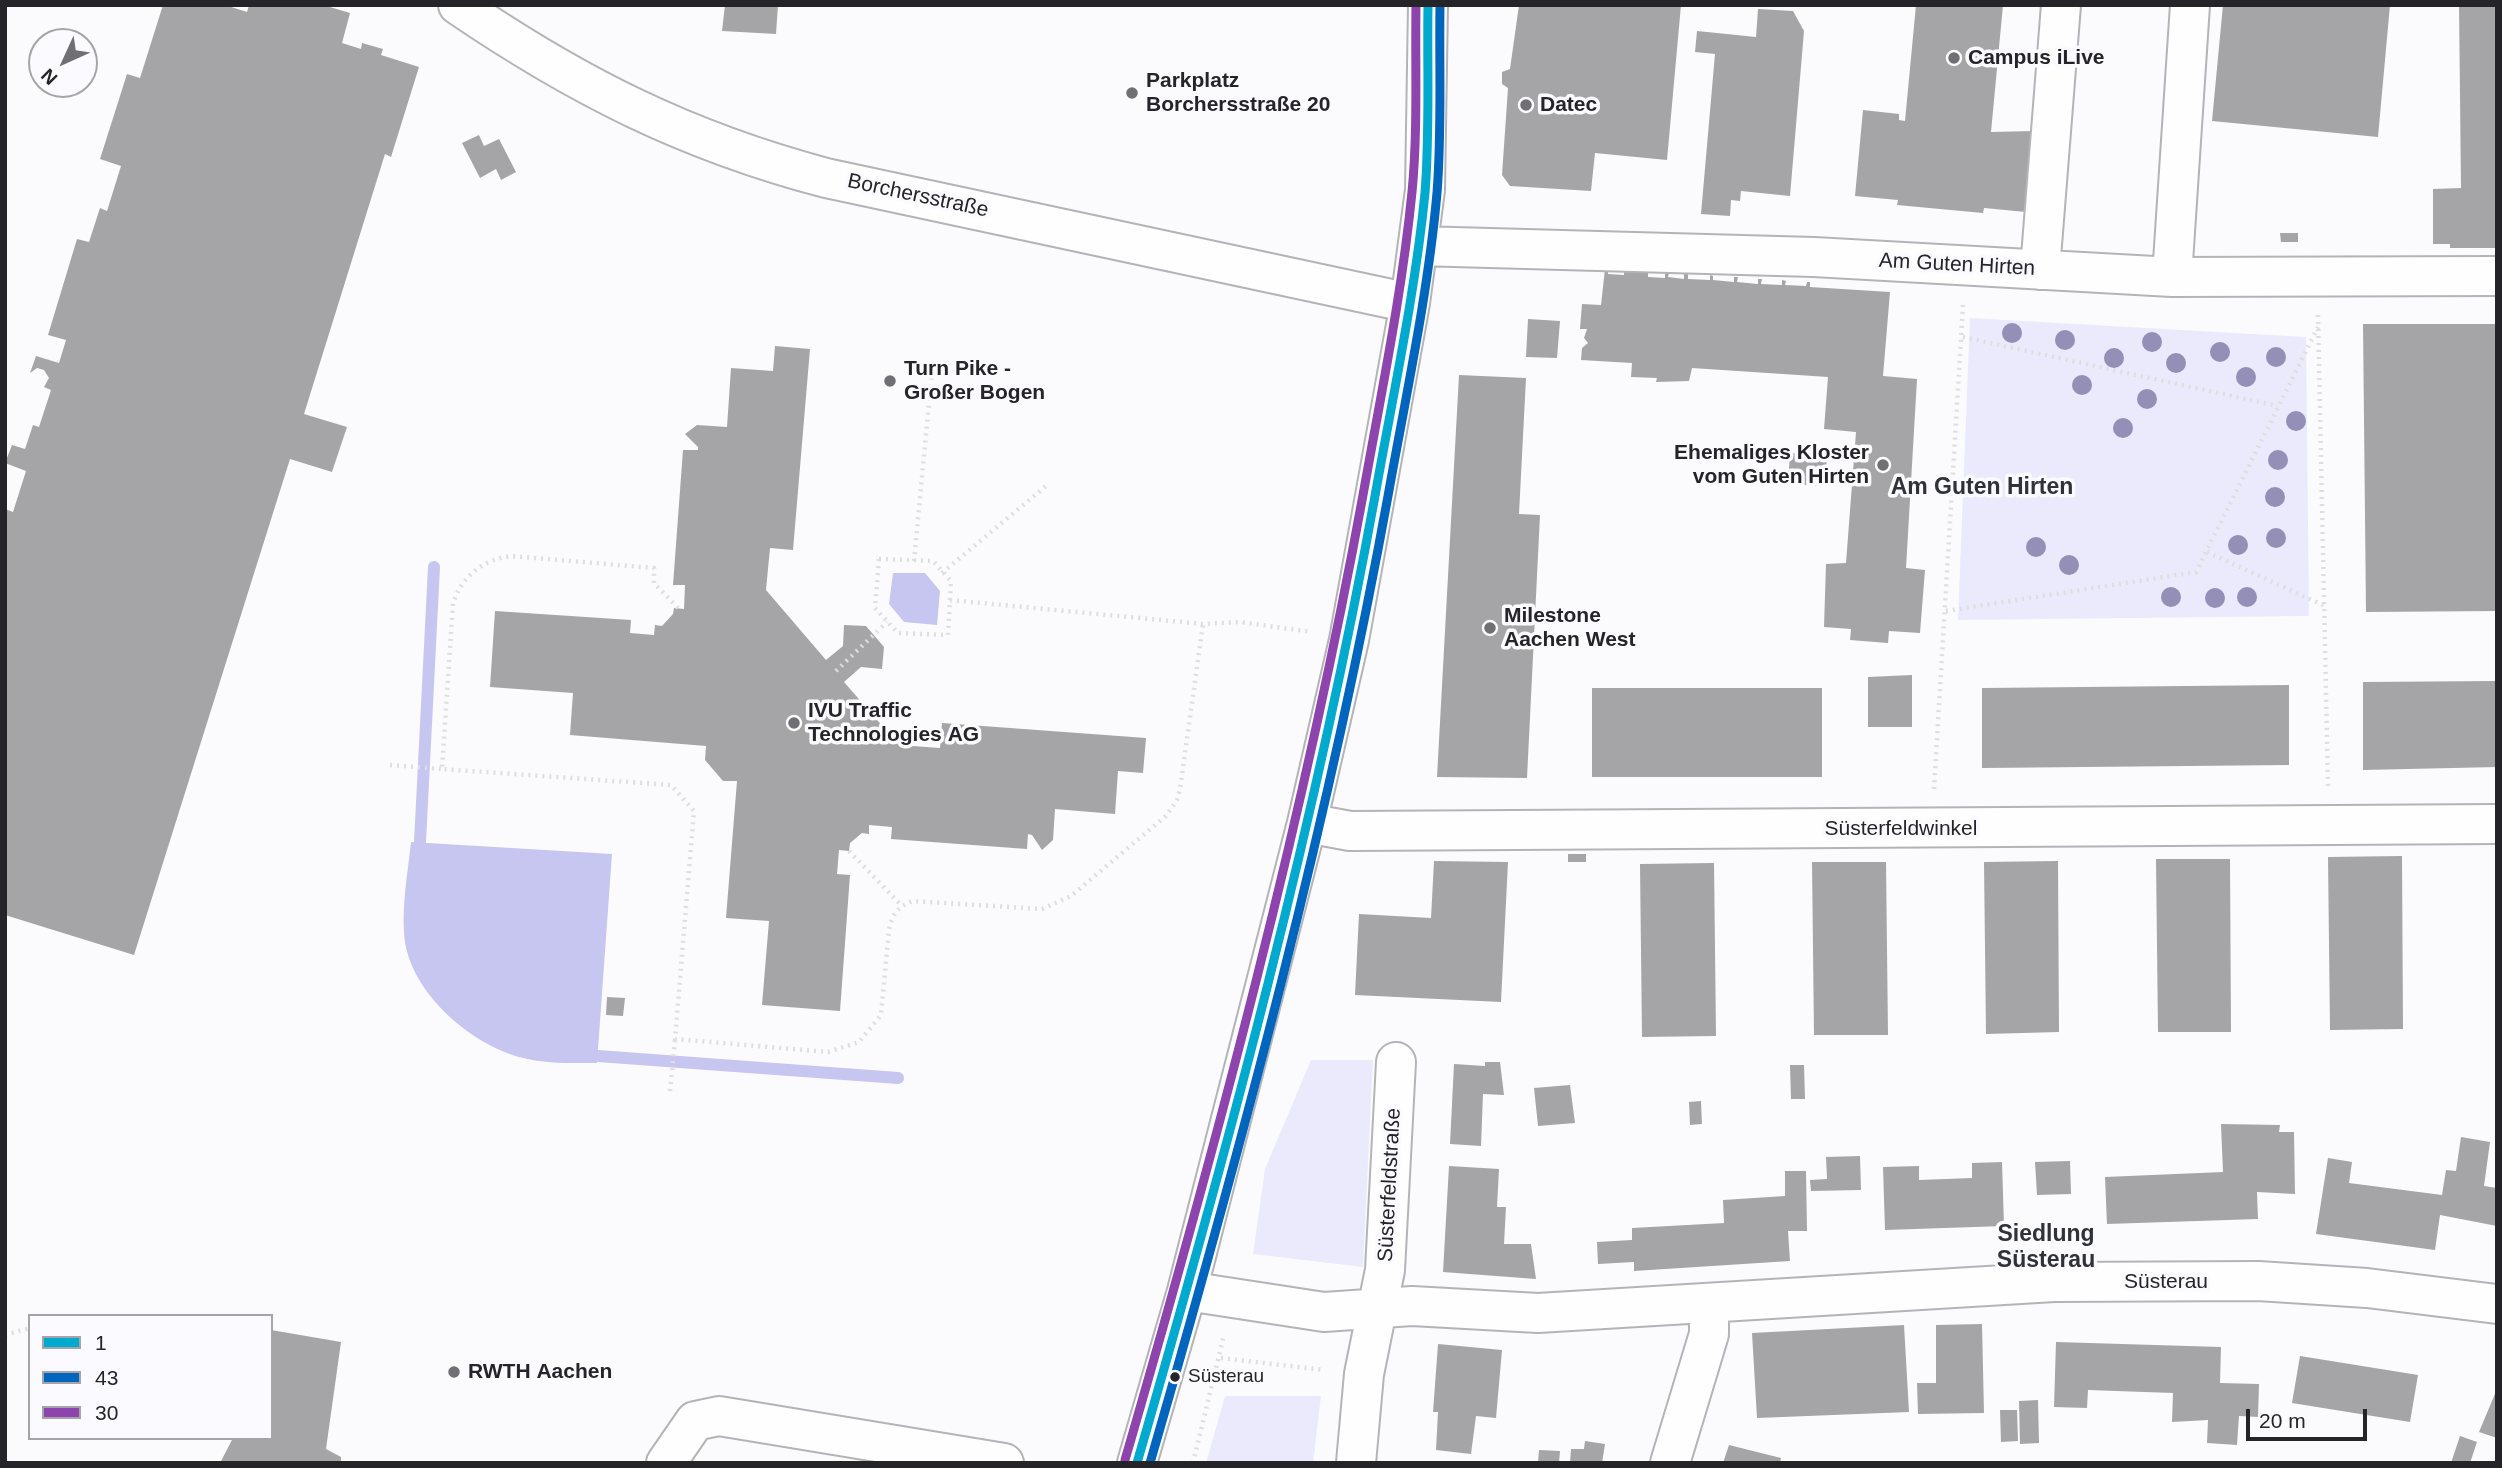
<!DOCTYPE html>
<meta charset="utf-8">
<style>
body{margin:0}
#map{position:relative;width:2502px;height:1468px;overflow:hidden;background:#fbfbfe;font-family:Helvetica,sans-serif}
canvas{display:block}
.frame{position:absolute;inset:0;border:7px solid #252529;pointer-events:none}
.legend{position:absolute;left:28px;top:1314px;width:245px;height:126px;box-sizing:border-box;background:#fafaff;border:2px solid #a5a5a9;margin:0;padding:9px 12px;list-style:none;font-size:21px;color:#252529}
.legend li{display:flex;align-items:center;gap:14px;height:35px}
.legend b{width:35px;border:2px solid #a5a5a9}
.north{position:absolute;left:28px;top:28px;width:70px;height:70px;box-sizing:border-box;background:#fafaff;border:2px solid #a5a5a9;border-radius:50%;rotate:225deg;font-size:19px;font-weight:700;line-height:28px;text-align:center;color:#252529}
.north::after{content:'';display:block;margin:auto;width:24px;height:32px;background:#707074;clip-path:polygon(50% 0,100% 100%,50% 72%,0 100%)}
.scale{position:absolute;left:2246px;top:1409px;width:121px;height:32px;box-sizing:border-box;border:4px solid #252529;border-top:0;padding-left:9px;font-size:21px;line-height:24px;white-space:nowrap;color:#252529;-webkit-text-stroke:5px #fafaff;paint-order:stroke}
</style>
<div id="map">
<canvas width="2502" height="1468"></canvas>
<div class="frame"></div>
<ul class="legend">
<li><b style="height:9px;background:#00a9ce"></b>1</li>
<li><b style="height:9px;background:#0065bd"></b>43</li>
<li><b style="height:9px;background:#8e44ad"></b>30</li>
</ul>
<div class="north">N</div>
<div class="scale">20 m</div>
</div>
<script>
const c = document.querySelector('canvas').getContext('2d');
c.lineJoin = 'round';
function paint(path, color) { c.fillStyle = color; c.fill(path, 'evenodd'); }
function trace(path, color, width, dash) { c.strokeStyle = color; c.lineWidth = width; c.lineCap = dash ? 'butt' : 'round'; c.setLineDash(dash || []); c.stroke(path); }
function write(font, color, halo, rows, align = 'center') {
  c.font = font + ' Helvetica,sans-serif'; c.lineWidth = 7; c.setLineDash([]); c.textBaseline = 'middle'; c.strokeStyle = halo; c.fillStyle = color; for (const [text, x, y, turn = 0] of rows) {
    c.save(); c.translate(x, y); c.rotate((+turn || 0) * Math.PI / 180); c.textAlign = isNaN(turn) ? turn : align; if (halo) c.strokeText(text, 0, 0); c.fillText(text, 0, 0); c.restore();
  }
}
paint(new Path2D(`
 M1970 318 2306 337 2309 616 1958 620Z
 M1311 1060H1373L1363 1267 1253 1254 1265 1169Z
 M1225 1396H1321L1313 1463H1206Z`), '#eaeafc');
paint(new Path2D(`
 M893 573H925L940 591 937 625 904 622 889 604Z
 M411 842 612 854 597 1063C573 1063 547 1064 523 1058 470 1045 407 990 404 933 402 903 408 871 411 842Z`), '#c6c6f0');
trace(new Path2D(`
 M420 842 434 567
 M598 1056 898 1078`), '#c6c6f0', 12);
paint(new Path2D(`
 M163 5H225L247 12 249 5H323L350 13 342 43 361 49 362 43 383 49 381 55 419 67 391 157 385 154 304 414 347 427 332 472 290 459 134 955 5 915V509L13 512 26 471 5 463 12 445 25 449 33 425 39 427 51 390 44 387 49 378 44 370 37 368 30 373 36 356 59 363 66 340 48 335 77 239 89 242 100 208 107 211 121 166 100 159 127 74 140 78Z
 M725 5H778L776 34 722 31Z
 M1519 5H1681L1667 160 1595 153 1591 191 1510 186 1502 175 1508 88 1502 84V72L1510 69Z
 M1916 5H2003L1991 132 2034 131 2026 212 1984 208 1983 213 1897 205 1898 200 1855 196 1863 110 1899 114V120L1905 121Z
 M2223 5H2390L2378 137 2212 121Z
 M2459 5H2497V248H2450V244H2433V189L2461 188Z
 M1758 9 1793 11 1804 31 1790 196 1741 191 1740 201 1731 200 1730 216 1701 214 1715 54 1695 52 1697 31 1756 37Z
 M479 135 484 146 499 139 516 172 501 180 496 169 480 178 462 143Z
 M2280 233H2298V242H2281Z
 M1605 269H1608V274L1624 275V270L1648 271V277L1665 278V273H1669L1668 277 1684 279V274H1688V279L1710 280V275L1713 276V280L1734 282V277H1738L1737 282 1758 284V279H1762L1761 284 1782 285V280L1786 281 1785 285 1806 286 1807 282H1810V287L1890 292 1883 376 1917 379 1906 568 1925 570 1920 633 1889 631 1888 643 1850 640 1851 629 1824 627 1826 564 1846 563 1856 432 1824 429 1828 377 1692 368 1689 381 1656 382 1657 378 1631 377 1632 363 1581 360 1582 348 1588 343 1584 338 1587 329H1580L1582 304 1601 305Z
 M1528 319 1560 321 1557 358 1526 357Z
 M2363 324H2497V611L2366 612Z
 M775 346 810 349 793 550 770 548 766 590 826 660 843 646 844 625 866 626 884 647 882 669 861 667 844 682 899 745 940 748 942 723 1146 738 1143 773 1118 771 1115 814 1055 809 1053 840 1042 850 1032 835 1028 834 1027 849 891 839 892 827 869 825V834L862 833 850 843 849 851 839 850 837 874 850 875 840 1011 762 1005 769 921 726 918 737 781H723L705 760 706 746 570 735 573 693 490 687 495 611 631 620 630 633 654 635 655 625 662 626 673 614 674 608 684 609 685 585H673L683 450H698V447L685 434 697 425 727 427 731 368 773 371Z
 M1459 375 1526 378 1519 514 1540 515 1527 778 1437 777Z
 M1790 453 1827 455 1825 486 1788 484Z
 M1912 675V727H1868V677Z
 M2497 681V767L2363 770V682Z
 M2289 685V765L1982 768V688Z
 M1592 688H1822V777H1592Z
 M1568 854H1586V862H1568Z
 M2402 856 2403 1029 2330 1030 2328 857Z
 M2156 859H2230L2231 1032H2158Z
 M1434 861 1508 862 1501 1002 1355 995 1359 914 1431 918Z
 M2058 861 2059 1032 1986 1034 1984 862Z
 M1812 862H1886L1888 1035H1814Z
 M1714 863 1716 1036 1642 1037 1640 864Z
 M607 997 625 998 623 1016 606 1015Z
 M1485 1062H1500L1504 1095 1483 1094 1481 1146 1450 1144 1454 1064 1485 1066Z
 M1790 1065H1804L1805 1099H1791Z
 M1570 1085 1575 1123 1538 1126 1534 1088Z
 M1701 1101 1702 1124 1690 1125 1689 1102Z
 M2221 1124 2280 1125 2279 1132H2294L2295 1194 2257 1192 2258 1219 2107 1224 2105 1177 2223 1172Z
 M2461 1137 2490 1142 2484 1186 2497 1188V1226L2440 1215 2435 1250 2316 1234 2328 1158 2352 1162 2349 1183 2442 1195 2446 1170 2456 1171Z
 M1860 1156 1861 1190 1811 1191 1810 1180 1827 1179 1826 1157Z
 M2070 1161 2071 1194 2037 1195 2035 1162Z
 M2002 1162 2004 1226 1885 1230 1883 1167 1919 1166V1180L1972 1178V1163Z
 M1449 1166 1499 1169 1497 1207H1506L1504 1244H1531L1536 1279 1443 1272Z
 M1785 1171H1806L1807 1231H1788L1790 1261 1634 1271V1262L1598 1264 1597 1242 1632 1240V1228L1724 1223 1723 1200 1785 1196Z
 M1982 1324 1984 1413 1918 1414 1917 1383H1936V1325Z
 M1904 1325 1909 1412 1757 1418 1752 1333Z
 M271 1330 341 1342 326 1449 341 1457V1463H220L233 1438H271Z
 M2056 1342 2221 1347 2220 1383 2259 1384 2258 1417 2239 1416 2237 1445 2207 1443 2208 1420 2172 1422 2173 1393 2088 1390 2087 1408 2054 1407Z
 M1438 1344 1502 1350 1496 1418 1476 1416 1471 1454 1436 1450 1438 1412H1433Z
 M2300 1356 2418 1375 2410 1422 2292 1403Z
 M2497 1389V1438L2479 1432Z
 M2038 1400 2039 1443 2020 1444 2019 1401Z
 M2000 1410H2017L2018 1441 2001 1442Z
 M2460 1436 2477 1442 2470 1463H2451Z
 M1585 1441 1605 1444 1602 1463H1570L1571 1449H1584Z
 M1729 1445 1781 1458 1780 1463H1723Z
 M1539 1450 1560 1451 1559 1463H1538Z`), '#a5a5a8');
const minor = new Path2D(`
 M458 5C577 86 686 141 826 178L1410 303
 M1418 246 1814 257 2172 277 2497 276
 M2040 270 2061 5
 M2172 277 2190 5
 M1307 823 1350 831 2497 824
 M1187 1291 1324 1312 1412 1306 1538 1313 2054 1282 2258 1281 2367 1288 2497 1304
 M666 1463 695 1421 719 1416 1004 1463
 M1137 1463 1187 1291 1307 823 1349 640 1410 303 1425 190 1428 5
 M1356 1463 1364 1374 1385 1270 1396 1062
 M1670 1463 1709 1334V1303`);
trace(minor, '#b4b4b7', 42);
trace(new Path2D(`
 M2318 315 2328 786
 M1963 337 2278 406
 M2207 552 2325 606
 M879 559 933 561 951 581 948 635 898 633 875 608Z
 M914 561 933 361
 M942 573 1046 486
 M950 600 1203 624 1240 622 1312 632
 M678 608 654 583V568L511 556C483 560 463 575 453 603L442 769 671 785 694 811 675 1039 828 1052 859 1042 881 1015 889 930C892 914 898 907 912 901L1042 909 1071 896 1166 816 1177 800 1180 789 1203 624
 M1946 611 2196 572 2318 327
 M836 671 887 622
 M390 765 442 769
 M1934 789 1963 305
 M849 851 901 905
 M670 1091 675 1040
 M5 1335 30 1328
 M1221 1358 1324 1370
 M1193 1463 1224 1335`), '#dededf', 4.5, [2, 5]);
trace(minor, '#fefeff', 38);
trace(new Path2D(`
 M1137 1463C1229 1145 1316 821 1375 496 1393 395 1415 294 1425 193 1430 131 1427 67 1428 5`), '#00a9ce', 9);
trace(new Path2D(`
 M1150 1463C1242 1145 1329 821 1388 496 1406 395 1428 294 1437 193 1442 131 1439 67 1440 5`), '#0065bd', 9);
trace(new Path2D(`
 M1125 1460C1217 1143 1304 818 1363 495 1381 394 1402 294 1412 192 1418 131 1415 67 1416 5`), '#8e44ad', 9);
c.fillStyle = '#938fb6';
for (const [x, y] of [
 [2012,333],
 [2065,340],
 [2152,342],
 [2220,352],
 [2276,357],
 [2114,358],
 [2176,363],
 [2246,377],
 [2082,385],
 [2147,399],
 [2296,421],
 [2123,428],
 [2278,460],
 [2275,497],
 [2276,538],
 [2238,545],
 [2036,547],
 [2069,565],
 [2171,597],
 [2247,597],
 [2215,598]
]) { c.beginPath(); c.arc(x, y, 10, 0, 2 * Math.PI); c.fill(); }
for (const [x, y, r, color] of [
 [1954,58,7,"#707074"],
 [1132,93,7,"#707074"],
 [1526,105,7,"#707074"],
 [890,381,7,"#707074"],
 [1883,465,7,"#707074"],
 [1490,628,7,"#707074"],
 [794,723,7,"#707074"],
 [454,1372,7,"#707074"],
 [1175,1377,6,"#252529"]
]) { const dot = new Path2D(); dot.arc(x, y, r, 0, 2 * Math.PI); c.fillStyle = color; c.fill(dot); trace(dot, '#fafaff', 2.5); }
write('19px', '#252529', '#fafaff', [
 ["Süsterau",1188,1377]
], 'left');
write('bold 21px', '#252529', '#fafaff', [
 ["Campus iLive",1968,58],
 ["Parkplatz",1146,81],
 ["Borchersstraße 20",1146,105],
 ["Datec",1540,105],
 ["Turn Pike -",904,369],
 ["Großer Bogen",904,393],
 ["Ehemaliges Kloster",1869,453,"right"],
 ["vom Guten Hirten",1869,477,"right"],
 ["Milestone",1504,616],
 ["Aachen West",1504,640],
 ["IVU Traffic",808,711],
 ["Technologies AG",808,735],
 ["RWTH Aachen",468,1372]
], 'left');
write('21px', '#252529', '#fafaff', [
 ["Borchersstraße",918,196,12],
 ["Am Guten Hirten",1957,265,3],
 ["Süsterfeldwinkel",1901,829],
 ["Süsterfeldstraße",1390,1185,-87],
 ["Süsterau",2166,1282]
]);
write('bold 23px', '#31313a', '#fafaff', [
 ["Am Guten Hirten",1982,488],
 ["Siedlung",2046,1235],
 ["Süsterau",2046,1261]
]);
</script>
